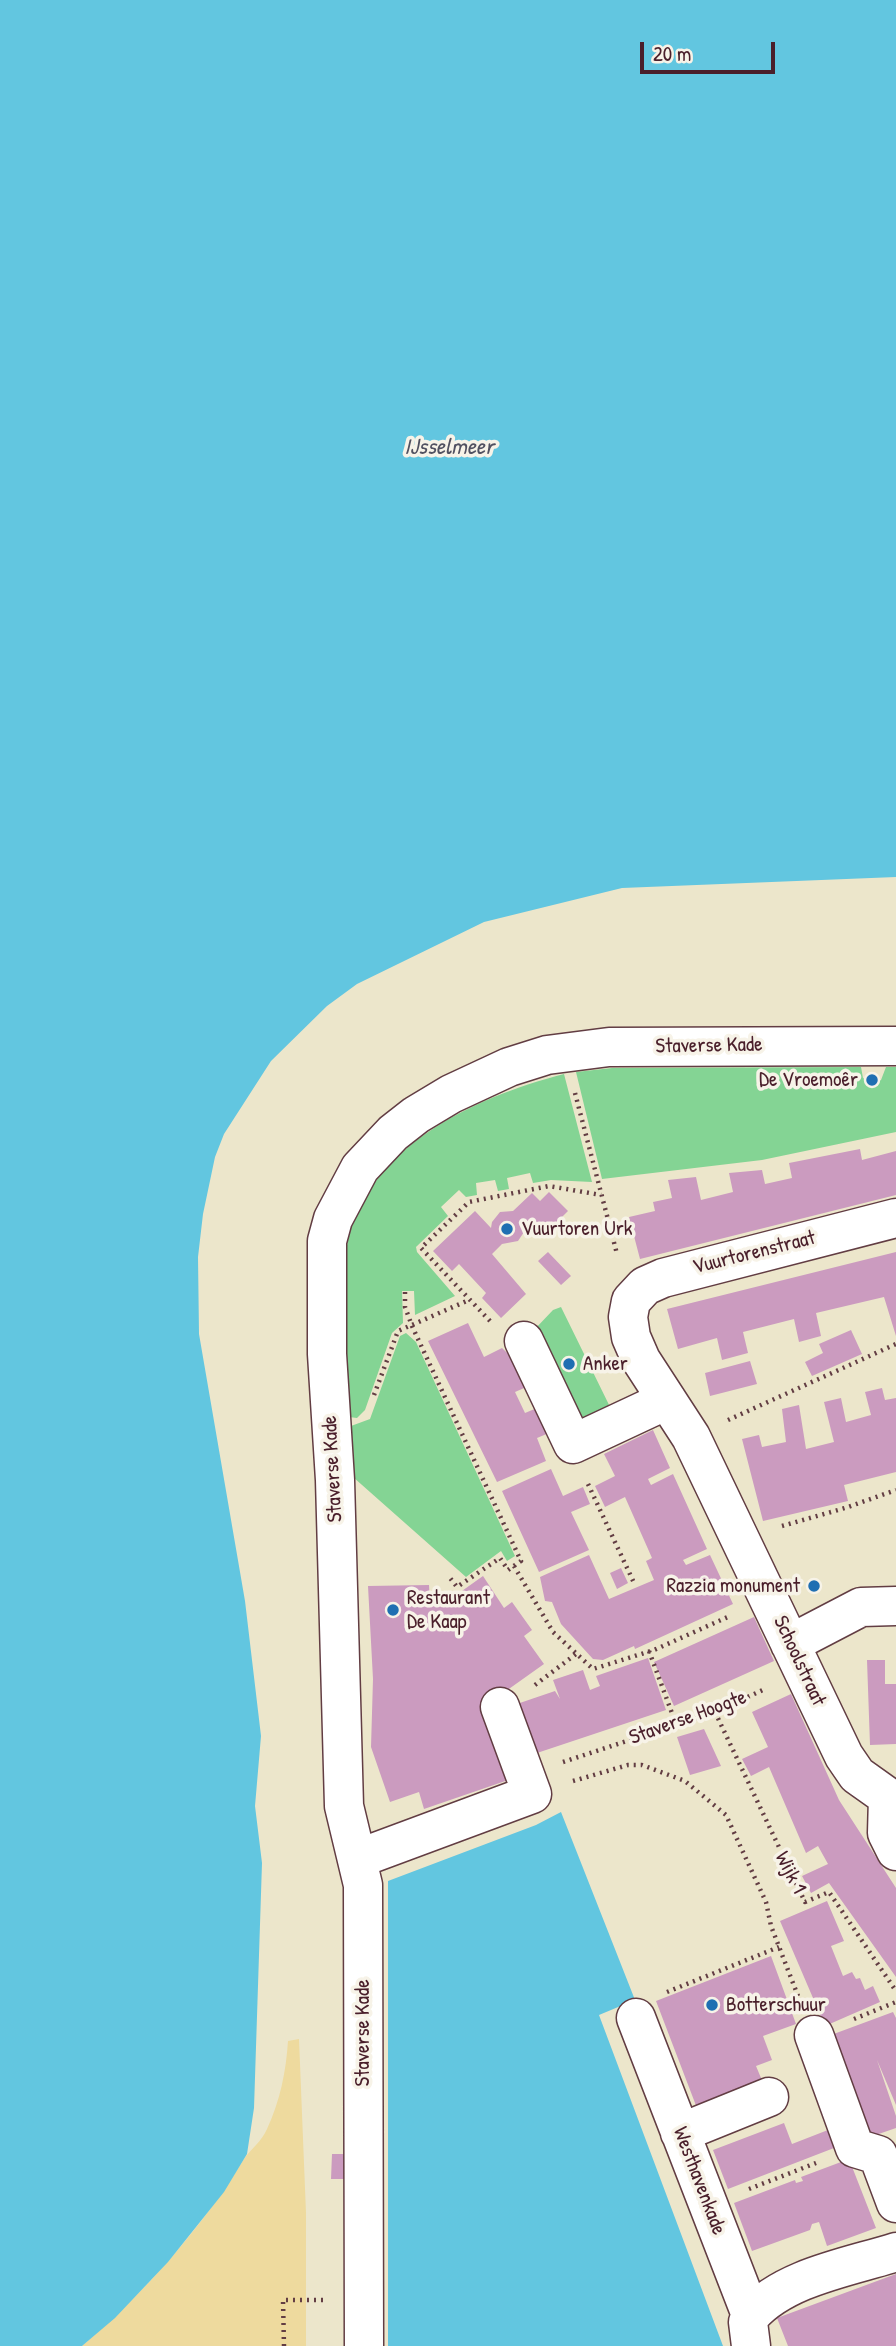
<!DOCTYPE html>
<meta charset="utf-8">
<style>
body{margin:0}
#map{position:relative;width:896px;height:2346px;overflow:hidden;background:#ece6cb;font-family:"Patrick Hand",sans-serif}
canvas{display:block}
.scale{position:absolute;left:640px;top:42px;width:135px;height:32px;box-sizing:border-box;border:4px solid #4a1f2b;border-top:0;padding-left:9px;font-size:21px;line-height:24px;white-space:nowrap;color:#4a1f2b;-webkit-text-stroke:5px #f7f3e8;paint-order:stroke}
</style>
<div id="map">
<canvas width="896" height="2346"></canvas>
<div class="scale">20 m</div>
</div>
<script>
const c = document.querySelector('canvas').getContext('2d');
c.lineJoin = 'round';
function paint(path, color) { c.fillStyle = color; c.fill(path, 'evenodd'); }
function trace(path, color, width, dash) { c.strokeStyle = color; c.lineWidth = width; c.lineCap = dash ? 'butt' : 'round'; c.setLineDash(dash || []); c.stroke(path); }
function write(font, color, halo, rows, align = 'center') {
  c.font = font + ' "Patrick Hand",sans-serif'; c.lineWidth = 7; c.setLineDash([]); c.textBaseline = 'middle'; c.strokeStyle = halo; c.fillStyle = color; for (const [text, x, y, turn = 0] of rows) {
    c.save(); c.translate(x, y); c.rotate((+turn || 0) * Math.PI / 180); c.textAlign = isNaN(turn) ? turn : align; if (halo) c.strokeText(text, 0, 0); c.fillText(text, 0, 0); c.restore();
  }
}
paint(new Path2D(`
 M861 1067 863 1078 871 1083 881 1080 886 1067H896V1132L762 1160 602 1179 576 1072 612 1068Z
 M564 1074 592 1182 551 1180 533 1183 530 1173 507 1178 509 1189 498 1191 495 1180 476 1183 477 1195 466 1197 459 1190 441 1207 448 1216 416 1247 417 1252 455 1296 415 1315 414 1291H402L403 1323 392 1333 365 1410 357 1418 349 1417C348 1369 339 1299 346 1252 361 1149 474 1097 564 1074Z
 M561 1307 613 1413 582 1427 534 1330 553 1310Z
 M406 1333 416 1342 515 1556 507 1561 501 1551 466 1577 353 1477 351 1426 370 1419 400 1336Z`), '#84d494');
paint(new Path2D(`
 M299 2039 306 2213V2346H82C146 2291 200 2230 244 2159 251 2149 262 2141 267 2129 280 2101 286 2072 288 2041Z`), '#eeda9e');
paint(new Path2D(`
 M0 0H896V877L622 888 484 922 357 984 327 1006 271 1061 224 1134 215 1157 203 1214 198 1257 199 1334 245 1601 261 1736 255 1806 262 1863 254 2108 247 2154 224 2192 168 2262 115 2318 82 2346H0Z
 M561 1812 635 2000 599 2015 723 2346H388V1881L536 1825Z`), '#62c6e0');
paint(new Path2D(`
 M860 1149 862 1160 896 1151V1195L640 1259 629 1217 655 1211 653 1202 672 1198 668 1180 696 1177 701 1200 733 1192 729 1173 762 1170 765 1184 792 1178 789 1163Z
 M549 1192 568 1211 541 1238 528 1226 518 1241 502 1244 492 1254 526 1294 501 1318 482 1298 486 1293 459 1264 452 1271 433 1251 475 1211 491 1228 492 1222 500 1212 513 1211 532 1193 540 1201Z
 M548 1252 571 1276 561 1285 538 1261Z
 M896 1252V1336L884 1297 816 1313 821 1336 799 1342 794 1319 743 1332 748 1353 722 1360 717 1338 678 1349 667 1309Z
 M468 1323 484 1357 502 1348 523 1368 531 1385 515 1392 525 1413 537 1408 549 1433 537 1438 546 1461 497 1482 428 1341Z
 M851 1330 862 1354 812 1376 805 1362 823 1353 819 1344Z
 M750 1361 757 1384 710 1396 705 1373Z
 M882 1388 885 1400 896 1398V1472L844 1485 848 1501 763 1521 742 1439 759 1435 762 1447 786 1442 782 1409 799 1405 806 1449 834 1442 824 1402 841 1398 846 1422 871 1415 865 1392Z
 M653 1430 670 1468 648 1479 651 1485 673 1474 707 1549 683 1560 686 1565 710 1555 733 1604 635 1649 634 1646 603 1660 593 1659 561 1624 552 1602 545 1601 540 1577 589 1555 609 1599 654 1580 646 1561 652 1558 625 1497 605 1507 595 1486 615 1476 604 1454Z
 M551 1469 563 1496 583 1487 590 1504 571 1512 589 1550 539 1572 502 1491Z
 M621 1568 628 1583 617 1589 610 1573Z
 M483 1576 504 1608 512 1602 532 1630 524 1636 544 1664 506 1691 517 1777 424 1809 419 1792 390 1802 371 1747 373 1679 368 1586 429 1585 430 1604 445 1603Z
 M754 1617 774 1661 674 1706 654 1662Z
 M648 1658 666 1710 525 1757 508 1707 555 1691 560 1699 553 1680 583 1670 590 1690 600 1686 596 1676Z
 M867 1660H885V1684H896V1744L870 1745Z
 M791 1694 839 1800 896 1888V1977L829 1883 811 1893 802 1876 828 1864 818 1846 806 1853 769 1767 751 1776 742 1759 768 1747 752 1712Z
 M704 1729 721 1766 690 1775 677 1737Z
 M827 1901 844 1941 831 1946 843 1976 852 1972 856 1979 860 1978 865 1990 873 1986 880 2002 825 2026 780 1921Z
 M771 1956 796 2024 763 2036 772 2060 756 2066 766 2090 700 2116 656 2001Z
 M893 2012 896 2018V2105L877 2060 896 2116V2128L867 2138 831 2035Z
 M784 2123 792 2144 828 2130 834 2148 728 2189 713 2150Z
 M332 2154H347V2179H331Z
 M849 2159 876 2228 827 2246 819 2222 812 2224 810 2230 752 2251 734 2203 795 2180 796 2183 803 2181 801 2177Z
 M896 2274V2346H788L777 2318Z`), '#cb9bbf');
const minor = new Path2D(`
 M896 1218 663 1278 645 1286 631 1301 628 1317 631 1337 641 1360 691 1437 844 1756 857 1775 888 1797 887 1833 896 1851
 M524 1341 573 1444 667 1400
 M790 1644 861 1607 896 1606
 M357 1859 532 1794 500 1707
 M636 2018 751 2315 748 2322 751 2346
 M814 2035 855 2148 878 2155 896 2203
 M680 2133 769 2097
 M751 2315C785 2277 849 2267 896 2252
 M364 2346 363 1885 344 1806 335 1480 327 1354V1241L333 1219 360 1168 393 1133 416 1115 451 1094 509 1067 547 1055 609 1047 896 1046`);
trace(minor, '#623d43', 41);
trace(new Path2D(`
 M575 1093 617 1254
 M405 1292V1307L412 1326 521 1561 508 1570 500 1558 457 1587 450 1578
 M490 1321 421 1248 469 1202 549 1186 601 1195
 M374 1395 398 1331 469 1300
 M728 1420 896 1344
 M588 1484 635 1585
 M782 1526 845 1508 896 1490
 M514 1566 553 1632 593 1669 654 1650 730 1616
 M649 1651 676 1724
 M535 1685 576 1654
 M715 1712 805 1902 829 1892 896 1991
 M563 1762 715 1712 765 1689
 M573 1781 628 1765H642L685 1781 726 1815 766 1902 771 1926 798 1996
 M667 1992 779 1947
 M854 2019 896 2002
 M749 2189 816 2163
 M284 2346 283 2300H323`), '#623d43', 4.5, [2, 5]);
trace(minor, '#fff', 38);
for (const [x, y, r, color] of [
 [872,1080,7,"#1f6fb2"],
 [507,1229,7,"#1f6fb2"],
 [569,1364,7,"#1f6fb2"],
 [814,1586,7,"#1f6fb2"],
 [393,1610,7,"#1f6fb2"],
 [712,2005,7,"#1f6fb2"]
]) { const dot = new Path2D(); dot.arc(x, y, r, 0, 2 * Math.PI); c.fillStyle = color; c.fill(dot); trace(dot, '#f7f3e8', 2.5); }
write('21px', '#4a1f2b', '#f7f3e8', [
 ["Staverse Kade",709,1046,-1],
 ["Vuurtorenstraat",754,1253,-14],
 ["Staverse Kade",333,1469,-93],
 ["Schoolstraat",799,1661,65],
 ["Staverse Hoogte",688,1718,-20],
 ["Wijk 1",790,1873,63],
 ["Staverse Kade",363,2033,-90],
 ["Westhavenkade",699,2181,69]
]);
write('21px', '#4a1f2b', '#f7f3e8', [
 ["De Vroemoêr",858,1080,"right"],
 ["Vuurtoren Urk",521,1229],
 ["Anker",583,1364],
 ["Razzia monument",800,1586,"right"],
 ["Restaurant",407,1598],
 ["De Kaap",407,1622],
 ["Botterschuur",726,2005]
], 'left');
write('italic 23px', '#515161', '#f7f3e8', [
 ["IJsselmeer",449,448]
]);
</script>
